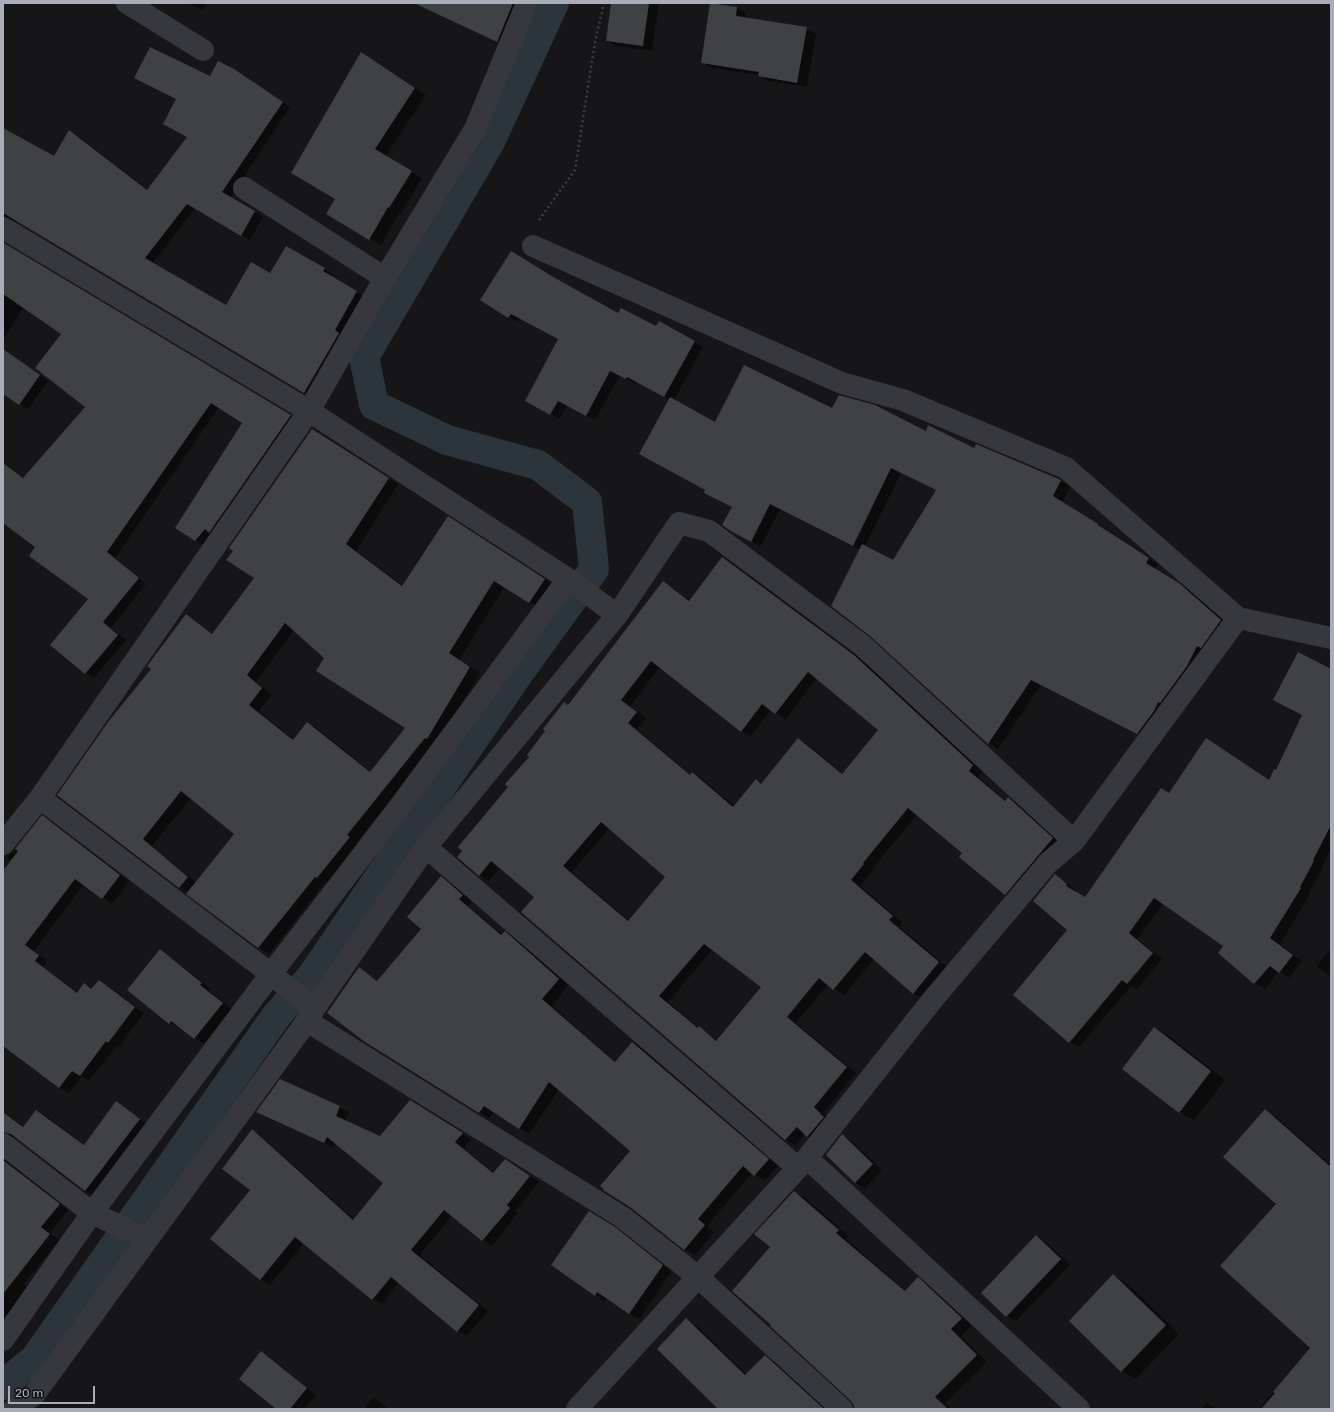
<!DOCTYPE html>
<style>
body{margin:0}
#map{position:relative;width:1334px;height:1412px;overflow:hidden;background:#161618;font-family:Rubik,sans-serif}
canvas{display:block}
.frame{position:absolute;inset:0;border:4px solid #a8adb8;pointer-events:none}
.scale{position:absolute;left:8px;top:1386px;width:87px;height:18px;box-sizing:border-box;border:2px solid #a8adb8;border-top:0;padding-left:5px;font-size:12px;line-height:14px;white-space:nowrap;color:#a8adb8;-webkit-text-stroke:3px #111113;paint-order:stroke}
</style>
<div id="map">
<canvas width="1334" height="1412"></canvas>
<div class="frame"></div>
<div class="scale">20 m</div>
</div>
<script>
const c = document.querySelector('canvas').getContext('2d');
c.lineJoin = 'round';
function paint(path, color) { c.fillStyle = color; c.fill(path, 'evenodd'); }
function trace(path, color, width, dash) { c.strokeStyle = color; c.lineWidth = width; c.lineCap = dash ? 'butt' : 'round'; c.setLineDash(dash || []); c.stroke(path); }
paint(new Path2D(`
 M188 3H207L203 10Z
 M437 3H526L507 47 445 17Z
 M612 3H659L652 51 616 46 607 41Z
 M711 4 737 8 746 13V18L806 28 816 34 807 87 769 81 759 75 711 68 702 62Z
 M373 60 426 95 385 157 422 178 401 214 399 213 381 245 327 214 336 199Z
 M234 70 290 107 230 198 263 217 250 240 195 208 152 264 226 307 270 275 286 247 333 274 331 277 365 297 312 397 18 222 12 220 5 222 3 224V133L55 157 70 131 78 136 148 190 188 137 211 78Z
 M3 243 299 421 204 545 195 540 243 423 219 407 115 558 146 584 111 628 126 640 94 678 86 673 51 644 89 599 36 547 3 522V480L11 470 24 478 86 406 62 334 24 307 3 340Z
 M561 283 619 315 657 328 660 322 703 347 674 400 716 423 833 409 926 432 1060 481 1070 486 1062 503 1107 530V531L1158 564 1155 569 1189 590 1230 626 1148 738 1041 685 998 749 988 743 860 550 780 509 761 546 741 537 733 507 706 490 670 399 637 382 636 384 620 375 595 420 567 405 560 419 535 406 559 339 521 318 518 322 481 300ZM901 473 937 490 894 561 865 546Z
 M3 350 48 381 28 409 3 393Z
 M323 436 398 484 356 551 404 586 459 523 554 585 540 608 505 586 459 660 480 673 437 744 436 743 357 842 359 844 328 884 325 882 269 954 259 948 188 894 189 893 179 887 58 795 152 669 186 615 213 634 255 577ZM294 630 406 727 371 772 318 729 308 723 294 740 259 711 272 694 256 682ZM191 798 236 834 197 883 152 846Z
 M723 558 732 564 864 661 983 771 978 777 1006 801 1008 798 1018 804 1062 845 1015 900 1005 894 964 853 917 815 872 869 873 870 860 886 902 922 899 926 948 968 923 998 914 993 874 959 844 995 828 984 796 1023 856 1073 823 1113 833 1123 818 1142 805 1134 795 1145 786 1140 522 912 535 897 500 868 489 881 479 875 510 787 530 756 663 582 673 588 690 601ZM660 667 741 731 751 736 771 710 786 719 817 678 879 730 843 774 808 745 799 739 762 784 756 780 735 806 702 779 693 773 691 775 637 729 646 718 630 706ZM610 828 666 876 630 921 572 872ZM713 949 762 987 718 1041 700 1028 668 1002Z
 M1331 670V849L1322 867 1323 868 1309 893 1310 894 1280 944 1302 961 1289 978 1279 971 1265 989 1255 983 1219 953 1225 945 1163 903 1138 939 1162 959 1137 989 1131 986 1079 1047 1070 1042 1069 930 1055 876 1065 881 1076 891 1075 892 1085 898 1170 794 1269 781 1277 771Z
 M42 817 52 822 129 881 112 904 84 884 34 951 47 961 43 967 78 993 84 985 92 990 99 981 108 986 144 1013 118 1048 116 1046 89 1081 82 1076 69 1093 60 1088 3 1045V873L12 861 6 857 13 853Z
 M441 878 451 883 472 901 468 906 503 935 505 933 515 938 568 985 552 1006 616 1062 633 1043 642 1049 778 1166 765 1181 752 1173 707 1226 714 1232 695 1255 685 1249 630 1206 631 1151 559 1089 529 1134 494 1112 489 1118 479 1112 359 968 378 981 422 929Z
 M1331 948V977L1317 966Z
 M160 950 169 956 211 989 209 991 232 1009 204 1044 195 1038 180 1027 179 1028 169 1023Z
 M1155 1028 1169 1036 1225 1080 1194 1120 1179 1112Z
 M280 1081 340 1107 349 1112 345 1121 380 1138 419 1106 471 1139 464 1148 494 1173 514 1165 539 1182 515 1211 518 1213 492 1246 483 1240 452 1215 420 1255 488 1311 467 1336 458 1331 399 1282 382 1304 373 1299 304 1243 270 1285 261 1280 211 1239 251 1190 253 1130 261 1136 354 1219 385 1183 335 1143 333 1147 266 1117Z
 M116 1103 148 1125 94 1196 85 1191 15 1137H8L3 1141V1111L24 1127 37 1111 46 1116 85 1145Z
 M1265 1111 1275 1116 1331 1165V1409H1259L1312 1348 1278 1204Z
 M842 1136 852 1141 882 1170 865 1188 856 1183 827 1155Z
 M3 1158 68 1210 50 1233 59 1240 24 1284 30 1290 3 1322Z
 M794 1192 805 1198 849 1236 846 1239 906 1291 918 1279 929 1285 972 1325 961 1336 987 1362 945 1403 951 1409H855V1405L771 1247Z
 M599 1218 624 1234 672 1271 639 1319 607 1298 605 1301 596 1295 553 1265Z
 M1037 1236 1046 1242 1070 1265 1016 1321 1006 1316Z
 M1114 1276 1128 1284 1179 1334 1136 1379 1121 1371Z
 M686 1320 697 1326 747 1375 765 1356 775 1362 826 1409H716L718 1407Z
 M262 1353 271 1358 316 1395 304 1409H278Z
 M373 1398 383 1404 389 1409H364Z
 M1207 1403 1217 1409H1202Z`), '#0007');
trace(new Path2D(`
 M3 1385 35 1359 277 1015 312 976 516 677 594 569 587 502 538 465 447 440 374 405 364 357 490 142 554 3`), '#2c353c', 30);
paint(new Path2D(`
 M414 3H513L497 42Z
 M611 3H649L643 46 606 41Z
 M710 3 737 7 736 16 807 27 797 83 758 76 759 72 701 63Z
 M150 47 210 76 218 61 234 69 283 102 222 192 255 211 241 236 187 204 145 258 226 305 251 262 270 273 286 246 325 268 323 271 357 291 335 330 339 333 304 393 3 213V128L54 156 69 130 147 190 187 137 163 124 176 99 134 78Z
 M361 52 415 88 375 149 412 171 389 208 388 207 369 240 326 214 335 199 291 173Z
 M4 243 291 415 209 533 205 529 195 541 175 528 242 423 211 403 107 552 139 578 103 622 118 635 85 674 50 645 88 599 29 556 35 547 3 523V463L23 478 85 407 35 368 61 334 3 294V245Z
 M511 251 555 278 618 313 621 308 656 326 659 321 695 341 664 397 627 377 626 379 610 371 586 416 558 401 550 415 525 401 558 339 511 314 508 318 480 300Z
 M3 349 40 375 19 405 3 394Z
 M744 365 832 408 839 395 875 405 926 431 928 425 974 448 976 444 1061 480 1053 496 1098 524V525L1149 558 1146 563 1179 583 1221 620 1201 648 1197 646 1187 666 1160 703 1158 702 1154 711 1137 734 1031 680 988 744 870 636 831 606 862 544 893 560 936 490 891 468 853 546 770 504 751 542 731 531 722 525 732 507 704 493 705 490 639 454 670 397 715 422Z
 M312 429 389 478 346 544 402 586 448 516 545 579 529 603 494 581 449 653 470 667 427 739 425 738 347 835 350 837 317 878 315 877 258 948 186 894 234 834 181 791 143 839 188 877 179 888 57 795 108 722 151 669 147 666 186 614 212 634 254 578 226 560 233 551 229 548ZM285 623 324 658 316 671 405 728 370 772 307 722 293 740 249 705 262 688 247 675Z
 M722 557 854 655 973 765 969 771 1005 801 1008 797 1053 838 1005 895 959 857 962 853 908 808 863 863 864 864 851 880 893 916 889 920 939 962 913 994 865 952 833 990 819 978 787 1017 847 1067 814 1107 824 1117 807 1137 797 1127 785 1140 521 912 534 897 491 861 479 876 457 857 462 851 458 847 508 787 505 784 529 757 527 755 545 731 543 729 564 702 568 705 663 581 689 601ZM651 661 741 732 762 704 775 714 808 672 878 730 842 774 798 738 761 784 756 779 733 807 692 772 690 775 628 723 637 712 621 700ZM601 822 665 877 628 921 563 866ZM704 944 761 987 716 1041 699 1026 698 1028 659 996Z
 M1298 652 1331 669V825L1313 860 1314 861 1300 887 1301 888 1270 938 1293 955 1279 973 1270 966 1254 984 1218 953 1223 946 1154 898 1129 933 1153 953 1127 984 1122 980 1069 1043 1013 995 1067 930 1033 901 1055 874 1067 884 1066 886 1085 897 1161 788 1169 793 1206 738 1269 780 1274 769 1276 770 1302 715 1273 700Z
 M42 815 120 875 102 899 75 879 25 945 39 955 35 961 77 993 84 983 91 989 99 980 135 1007 108 1043 106 1041 80 1076 72 1071 59 1088 3 1046V871L18 851 15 849Z
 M441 876 463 895 459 899 501 935 505 931 559 979 542 999 615 1062 632 1042 769 1159 754 1176 743 1166 698 1219 705 1225 684 1250 630 1207 603 1190 604 1189 600 1186 630 1151 549 1082 519 1129 484 1106 479 1113 365 1042 327 1013 359 967 377 981 421 929 407 917Z
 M160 949 202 983 200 985 223 1003 194 1039 171 1021 169 1024 127 990Z
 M1154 1027 1211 1071 1179 1113 1122 1069Z
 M280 1079 340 1106 336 1116 380 1136 410 1100 463 1133 455 1142 493 1173 505 1159 530 1176 507 1205 510 1208 482 1241 444 1210 411 1250 479 1305 457 1332 391 1277 372 1300 295 1237 260 1280 210 1239 250 1190 222 1169 252 1129 353 1220 383 1183 327 1137 324 1143 256 1112Z
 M116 1101 140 1119 85 1191 11 1134 3 1132V1112L23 1127 36 1110 84 1145Z
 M1265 1109 1331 1167V1409H1261L1275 1393 1273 1392 1310 1348 1220 1266 1276 1204 1223 1157Z
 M842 1134 873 1164 855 1183 826 1155Z
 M3 1160 60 1204 41 1227 50 1234 3 1294Z
 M794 1191 839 1230 836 1233 905 1291 918 1277 962 1318 951 1329 977 1355 935 1397 948 1409H854V1405L850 1400 770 1326 771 1325 732 1291 770 1247 754 1234Z
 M589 1211 615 1227 663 1265 629 1314 597 1292 595 1296 551 1265Z
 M1036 1235 1061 1259 1006 1317 981 1293Z
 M1113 1274 1166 1325 1121 1372 1069 1321Z
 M686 1318 745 1375 765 1355 824 1409H718L657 1349Z
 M261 1351 307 1388 290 1409H276L239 1379Z`), '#404145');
trace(new Path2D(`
 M539 220 575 170 595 42 604 3`), '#3d3f44', 2.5, [2, 3]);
trace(new Path2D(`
 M127 3 203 50
 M244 188 385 278
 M3 228 309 411 568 579 397 810 271 974 92 1213 3 1340
 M533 246 842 383 903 400 1066 468 1238 618 1331 638
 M568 579 617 615
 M40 798 271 974 314 1009
 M3 844 40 798 309 411 385 278 475 129 527 3
 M426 847 798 1168
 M307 1021 622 1217 698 1277 842 1409
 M3 1144 92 1213 147 1239
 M807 1158 1079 1409
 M14 1409 34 1395 307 1021 314 1009 426 847 617 615 679 523 709 531 862 645 1074 841
 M577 1409 807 1158 934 998 1048 863 1074 841 1238 618`), '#37383d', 22);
</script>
